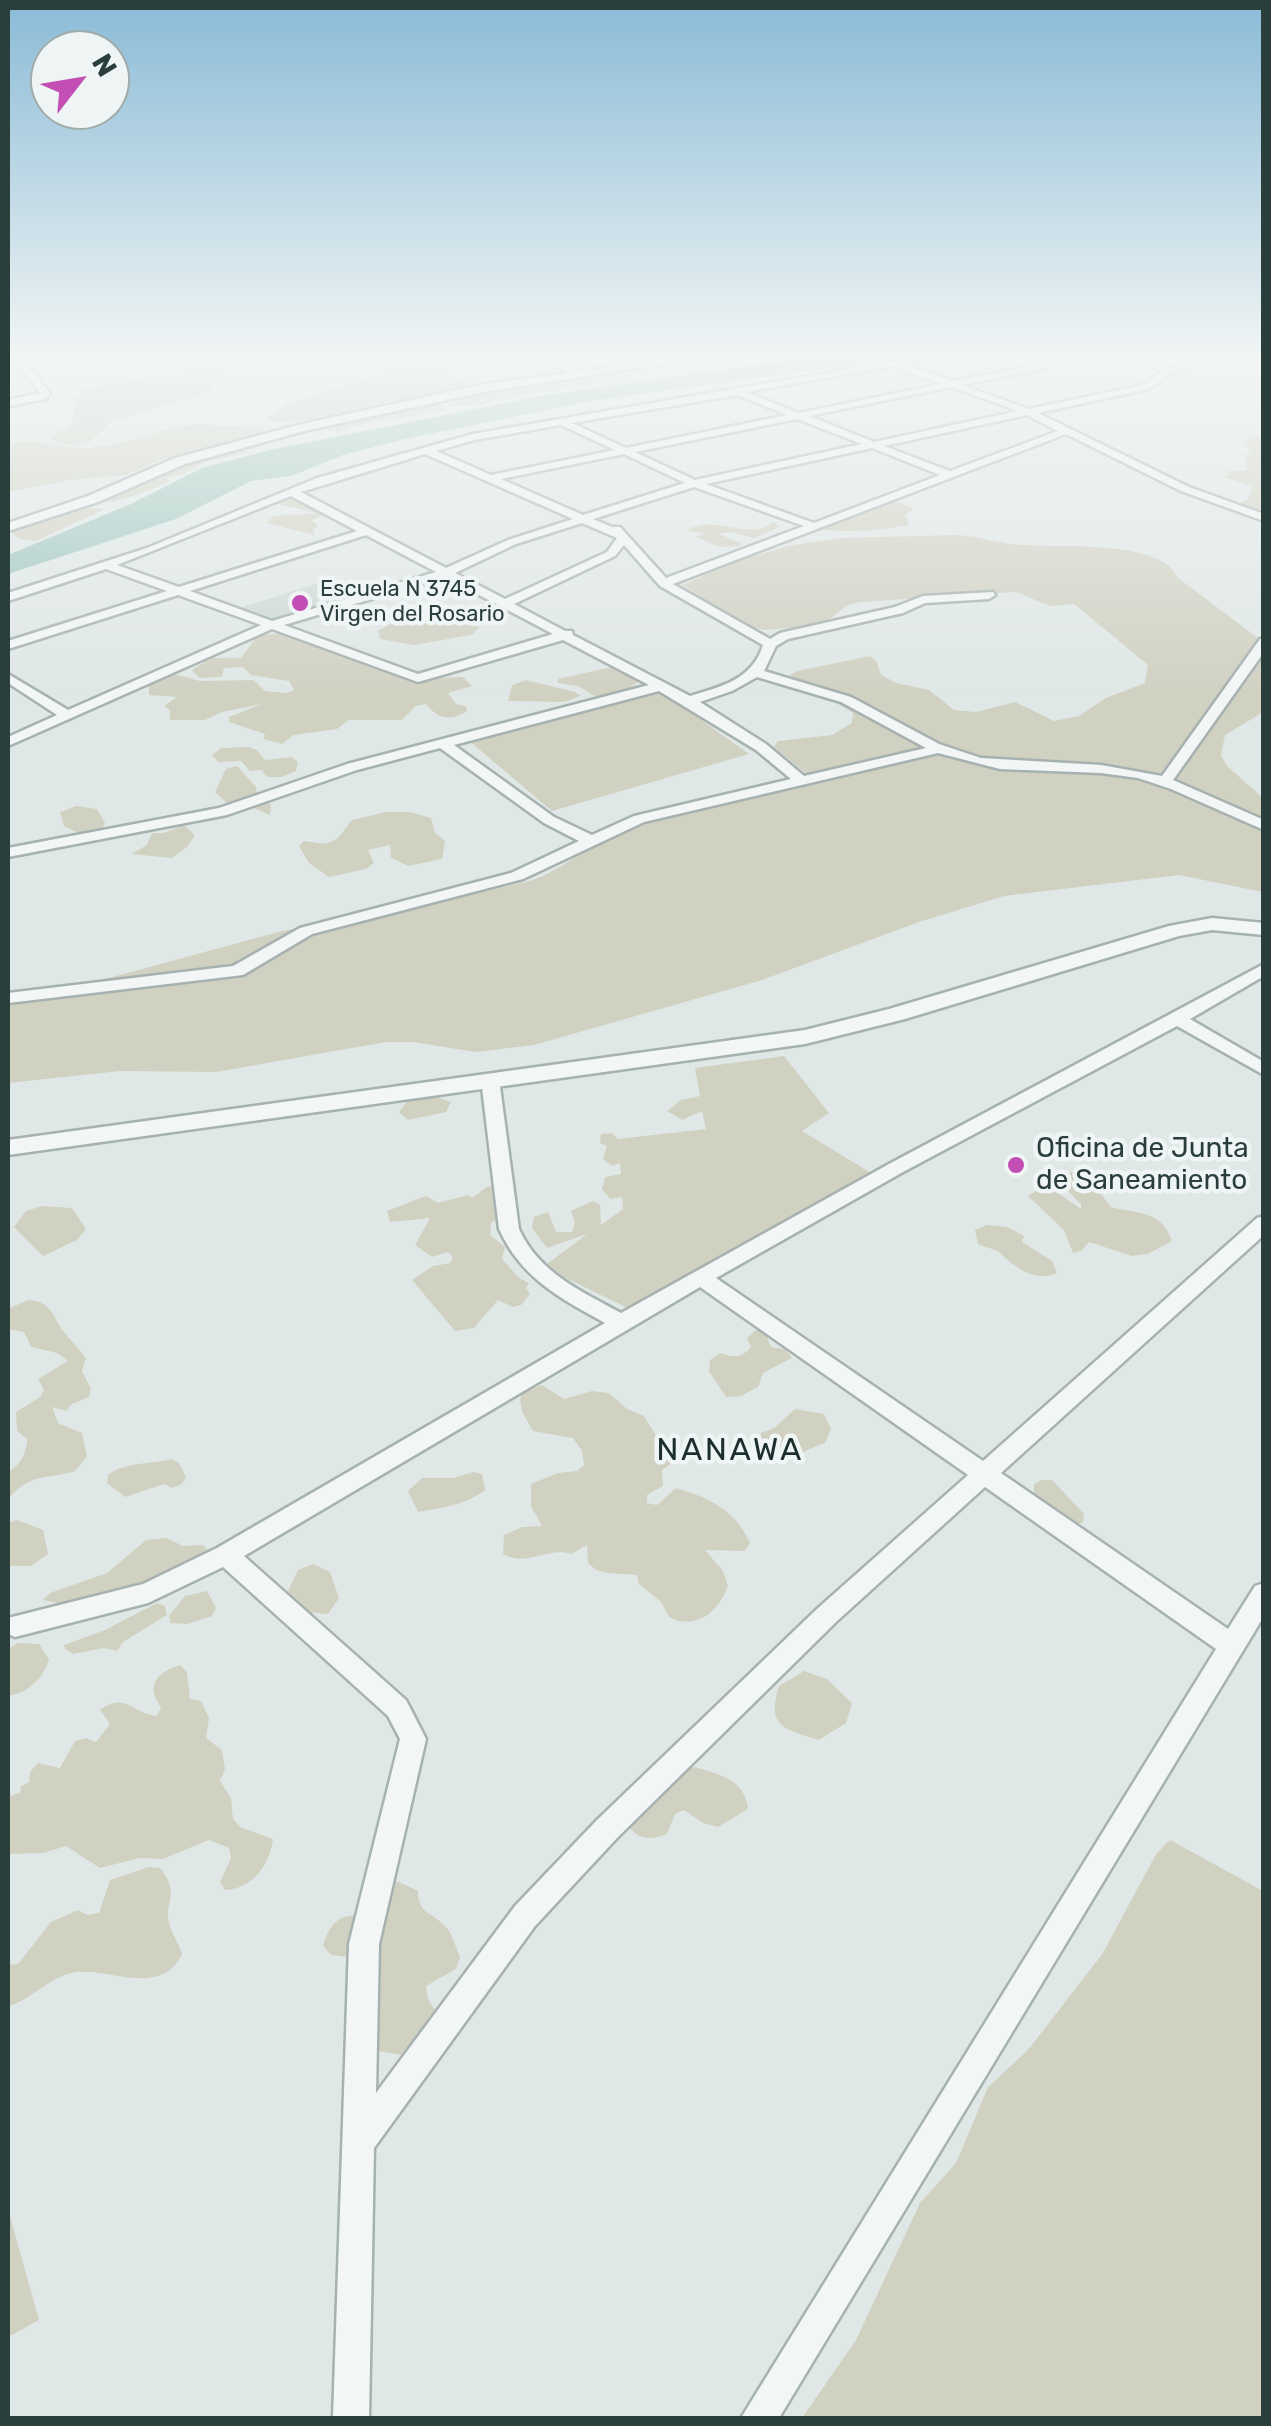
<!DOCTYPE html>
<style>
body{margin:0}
#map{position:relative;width:1271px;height:2426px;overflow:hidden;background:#e0e8e7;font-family:Rubik,sans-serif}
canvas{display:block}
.frame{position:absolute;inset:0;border:10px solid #2a3e3c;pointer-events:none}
.north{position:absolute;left:30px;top:30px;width:100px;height:100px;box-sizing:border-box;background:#eff5f4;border:2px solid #a0acaa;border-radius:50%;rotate:59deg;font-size:28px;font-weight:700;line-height:40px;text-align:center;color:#2a3e3c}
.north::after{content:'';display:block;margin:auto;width:35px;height:45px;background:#c34fb4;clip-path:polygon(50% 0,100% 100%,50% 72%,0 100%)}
</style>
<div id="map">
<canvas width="1271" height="2426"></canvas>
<div class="frame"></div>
<div class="north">N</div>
</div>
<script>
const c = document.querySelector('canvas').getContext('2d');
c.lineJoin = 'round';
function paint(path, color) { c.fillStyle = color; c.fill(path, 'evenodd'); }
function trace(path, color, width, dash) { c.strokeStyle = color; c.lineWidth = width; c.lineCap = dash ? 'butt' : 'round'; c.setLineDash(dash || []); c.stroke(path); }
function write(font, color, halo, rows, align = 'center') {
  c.font = font + ' Rubik,sans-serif'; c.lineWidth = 9; c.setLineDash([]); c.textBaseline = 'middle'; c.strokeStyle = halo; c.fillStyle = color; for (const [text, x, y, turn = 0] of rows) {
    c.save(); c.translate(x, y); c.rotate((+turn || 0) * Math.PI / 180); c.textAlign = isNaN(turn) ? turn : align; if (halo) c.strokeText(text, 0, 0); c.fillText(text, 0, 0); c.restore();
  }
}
paint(new Path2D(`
 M331 579 364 596 274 624 237 609Z`), '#ced9d8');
paint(new Path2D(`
 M199 357H256L215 375 211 392 113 421 87 444 64 445 50 438 71 424 77 398 83 389 190 372Z
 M396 357H468L453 361 442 374 470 384 308 420 278 423 266 419 288 403 392 371Z
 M581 377 594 379 597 384 494 400 478 406H446C466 396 481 393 507 393L516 386Z
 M433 404 442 405 443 411 367 423 338 432 316 428Z
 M202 424 266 429 251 439 165 458 127 475 70 480 8 492V445C34 436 51 447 77 448 120 450 159 426 202 424Z
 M1263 433V517L1241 503 1249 498 1252 486 1221 476 1228 475 1226 471H1247L1245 456 1251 451 1242 442Z
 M236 450 251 452 204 462 182 475 165 478 170 481C160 487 120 502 109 502L104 498 129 489 133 483 162 478 160 474 181 464Z
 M293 496 325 515 312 520 318 526 313 529 315 535 266 523 274 516 317 513 273 503Z
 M885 503H902L914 509 905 515 909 524C898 530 828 534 818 528L872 511Z
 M90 508 105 509 36 541 19 539 10 531Z
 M774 522 779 527 755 538 729 532 719 534 743 544 739 546 719 547 696 537 705 533 686 531C708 516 736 532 759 529 764 528 769 524 774 522Z
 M956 535C975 536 992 541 1011 544 1048 549 1160 537 1177 577L1258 638 1263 659V708L1260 714 1225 735 1221 755 1227 766 1263 798V892L1179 875 1004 896 919 922 762 980 534 1045 475 1052 414 1042H386L216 1072 120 1071 8 1083V996L105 979 282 931 375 917 530 881C568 869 593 838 630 824 690 802 757 795 819 784L774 747 778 741 832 735 852 723 853 713 790 675 797 671 870 656 876 660 881 675 896 683 929 690 954 710 976 712 1015 702 1054 721 1079 716 1106 698 1145 683 1148 665 1074 604 1050 606 1016 592 860 602 846 606 821 626 764 630 738 624 683 585 730 563 788 546 838 538Z
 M419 610 437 618 480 627 471 635 414 645 380 639 378 631 390 624H404L410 612Z
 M289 633 432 678 463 677 472 686 448 693 456 704 466 706 467 711C450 722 438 719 426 704L416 706 402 720H349L337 729 294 735 282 744 263 739 265 734 229 722V717L262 704 222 712 205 720H170V710L164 706 177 697 149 695V685L175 674 200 681 254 680 265 691 287 693 294 690 289 681 251 675 243 667 224 668 222 677 199 678 192 670 211 658H241L258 635Z
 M625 664 641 671 638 682 631 687 632 694 659 690 749 754 552 811 469 741 603 701 578 686 558 683V679Z
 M526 680 575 692 581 696 564 702 508 701 512 685Z
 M248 747 257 750 265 760 292 757 298 762 296 771 282 777H267L262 770 250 771 241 761 218 762 212 755 221 748Z
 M237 766 256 787 257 795 271 805 270 815 254 808 231 807 215 792 226 769Z
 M76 806 97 809 105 823 98 836 88 838 64 826 60 812Z
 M386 812H410L431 818 435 833 445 841 442 859 408 866 391 858 390 845 368 850 374 863 366 869 329 877 309 863 299 846 304 841 326 844 338 838 352 820Z
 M184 825 195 835 188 846 172 858 131 854 147 845 152 833H164Z
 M784 1056 829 1113 802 1131 881 1179 644 1316 543 1267 587 1234 547 1248 532 1228 534 1217 548 1212 556 1232H572L575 1222 571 1211 593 1201 600 1205 601 1225 623 1209 622 1197 610 1199 602 1189 605 1177 621 1174 620 1163 612 1166 603 1159 607 1146 600 1143 601 1134 612 1133 618 1139 706 1129 702 1111 682 1120 667 1111 681 1100 700 1096 695 1068Z
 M431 1095 451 1102 446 1112 408 1120 399 1112 409 1099Z
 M1074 1171H1083L1111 1207C1136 1214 1161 1209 1172 1241L1148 1254 1132 1256 1089 1242 1081 1251 1073 1253 1064 1230 1028 1196 1046 1185 1081 1209V1204L1056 1179Z
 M488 1186 494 1189 510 1213 491 1223 490 1235 505 1247 502 1259 519 1278 529 1283 526 1288 530 1294 521 1305 513 1307 498 1300 474 1328 455 1331 412 1280 433 1266 450 1263 453 1257 448 1252 432 1257 415 1245 430 1218 390 1222 387 1211 426 1196 438 1203 468 1195 472 1198Z
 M42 1206 72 1208 86 1229 77 1240 43 1256 14 1227 26 1211Z
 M987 1225 1007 1227 1024 1236 1022 1242 1052 1261 1057 1273C1035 1283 1015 1267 1000 1253 995 1248 985 1248 978 1244L975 1230Z
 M28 1300C53 1302 51 1315 64 1332 71 1340 79 1349 86 1358L82 1371 91 1389 89 1397 72 1404 66 1411 52 1407 58 1423 82 1433 87 1457 75 1471C46 1480 31 1472 8 1499L10 1471C21 1464 27 1451 27 1439L17 1431 16 1412 40 1397 44 1390 38 1379 68 1361 57 1353 31 1347 24 1332 8 1329V1309Z
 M756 1330 765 1332 771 1347 785 1349 792 1358 763 1373 758 1387 741 1396 726 1397 709 1371 710 1360 720 1353C733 1358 742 1358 751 1347L747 1338Z
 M542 1385 564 1399 592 1391 609 1393 627 1409 644 1416 657 1437 677 1453 676 1460 662 1470 663 1486 647 1495V1503L657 1505 676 1488C709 1497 736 1511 750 1543L745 1551 705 1550 723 1571 728 1586C719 1612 695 1631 669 1617L661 1602 639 1584 637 1575 607 1573 596 1570 588 1563 587 1545 571 1554C549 1546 526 1568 503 1554L504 1535 522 1527 542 1526 531 1506V1484L558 1473 577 1471 584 1465 582 1451 573 1438 533 1431 522 1412 520 1398 524 1392Z
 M795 1409 824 1414 831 1429 825 1443C800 1451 788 1467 762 1454L757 1443 761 1433 774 1428Z
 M172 1459 179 1463 186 1477 182 1484 172 1488 164 1484 125 1497 107 1483 108 1475C127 1461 150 1465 172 1459Z
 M473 1472 482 1474 485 1490C466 1505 441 1508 418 1512L408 1491 422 1478H453Z
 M1042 1480H1052L1084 1514 1083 1522 1075 1525 1034 1499V1484Z
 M17 1520 43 1530 48 1554 31 1566H8V1523Z
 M166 1538 183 1546 203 1545 215 1557V1565L72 1606 43 1600 50 1593 107 1573 146 1540Z
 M313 1564 330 1572 339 1598 328 1614 302 1612 288 1591 298 1570Z
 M207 1591 216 1608 212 1616 187 1624 170 1623 169 1616 185 1596Z
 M157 1603 165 1606 167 1615 123 1642 117 1651 104 1648 73 1654 65 1649 64 1645 105 1630Z
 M18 1643 39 1644 49 1659C44 1678 28 1693 8 1696V1649Z
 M180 1665 187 1672 190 1699 201 1701 209 1718 206 1738 222 1750 225 1769 220 1781 231 1798 233 1819 240 1827 273 1839C270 1865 252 1889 225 1890L220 1882 231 1858 229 1848 209 1840 163 1859 140 1858 100 1868 66 1846 43 1853 8 1854V1797L21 1792 20 1787 29 1782 30 1772 38 1763 60 1768 75 1741 86 1738 96 1742 110 1724 100 1710C125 1691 133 1714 157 1716L161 1707C145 1685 157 1672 180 1665Z
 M804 1671 827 1679 852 1703 846 1723 819 1740C784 1729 766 1727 779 1686Z
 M695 1767C720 1775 745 1779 748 1809L718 1827 703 1823 684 1810 675 1814 667 1834C642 1844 632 1834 619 1814L683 1769Z
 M1170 1840 1263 1891V2418H802L856 2340 920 2203 956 2163 988 2087 1028 2050 1103 1953 1156 1854Z
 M149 1867 160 1868C181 1893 164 1902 169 1923 172 1934 179 1944 182 1954 162 1997 112 1969 77 1972 50 1975 31 2001 8 2006V1965L18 1964 51 1922 78 1910 87 1915 99 1913 110 1880Z
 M386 1882H399L418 1891C418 1915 433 1912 446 1927 453 1935 456 1948 460 1957L456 1969 426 1986 428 1999 440 2018 415 2048 403 2055 378 2051 369 2062 356 1958 331 1955 323 1946C328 1928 337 1914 357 1916L365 1895Z
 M8 2209 39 2320 8 2337Z`), '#d1d1c2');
paint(new Path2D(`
 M814 357H885L808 371 590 401 401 440 343 455 291 476 251 481 176 519 8 574V555L131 504 202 468 270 450 546 395Z`), '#9ec5bd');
const minor = new Path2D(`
 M13 357H21L50 393 46 399 8 406V400L40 393Z
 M545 357H555L583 375 575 377Z
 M918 357H935L904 364 952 381 1065 360 1062 365 962 385 1029 409 1143 385 1163 370 1204 357H1216L1169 374 1149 389 1038 413 1189 487 1264 514V521L1181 491 1066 434 673 584 770 639 780 633 895 607 923 596 993 592 995 595 989 599 925 603 903 613 788 639 776 646 764 671 851 697 939 744 981 758 1101 765 1162 776 1260 639 1264 638V652L1173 780 1264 820V830L1171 789 1138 778 1101 773 1000 769 938 753 644 822 523 879 312 934 243 975 8 1003V993L233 966 300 928 511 873 579 841 544 823 440 748 357 770 227 815 8 857V848L219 808 347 764 649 685 563 640 418 682 272 629 8 746V737L57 715 8 683V674L68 710 261 625 178 595 8 649V641L167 591 106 569 8 601V593L147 548 317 478 473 434ZM893 366 941 384 799 413 746 392ZM951 387 1018 411 874 442 809 416ZM737 395 787 415 626 448 572 423ZM1027 415 1058 431 950 471 884 446ZM797 419 862 444 695 480 635 452ZM561 425 615 450 491 475 436 451 474 440ZM872 448 940 475 814 523 706 484ZM425 454 573 519 508 540 446 568 301 492ZM624 454 685 483 583 515 501 479ZM694 487 804 526 666 578 620 527H612L593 519ZM291 496 357 531 179 587 117 565ZM582 523 617 538 607 552 505 599 455 573 516 544ZM366 535 436 572 272 621 190 591ZM624 545 660 586 763 645C753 679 721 687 690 696L573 635 572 631H565L514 604 615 556ZM445 577 553 634 418 674 284 625ZM757 677 841 702 926 748 804 776 766 744 700 702 732 691ZM659 691 756 750 791 779 634 816 592 835 554 817 454 745Z
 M1264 964V976L1190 1019 1264 1062V1075L1177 1026 903 1172 716 1278 983 1461 1257 1218 1264 1216V1235L1001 1473 1228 1629 1255 1586 1264 1583V1616L779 2418H741L1216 1649 985 1487 836 1622 617 1838 535 1926 374 2148 369 2418H333L349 1944 400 1739 388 1716 223 1567 148 1603 15 1637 8 1634V1618L143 1584 217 1548 605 1323C560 1298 521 1278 499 1229L481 1079 484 1075 490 1074 499 1079 519 1229C539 1273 581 1291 621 1313L889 1164ZM700 1287 968 1475 818 1608 597 1820 515 1906 376 2093 379 1944 426 1739 406 1700 244 1556Z`);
const tertiary = new Path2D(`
 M683 357H710L484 392 304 431 185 464 98 502 8 531V523L88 496 175 458 302 424 484 384Z
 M1212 918 1264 923V935L1212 930 1179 936 905 1019 805 1044 8 1155V1140L805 1030 889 1009 1169 926Z`);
trace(minor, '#a6b2b0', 5);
trace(tertiary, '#a6b2b0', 5);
paint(minor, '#f2f6f6');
paint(tertiary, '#f2f6f6');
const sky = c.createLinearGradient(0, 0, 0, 696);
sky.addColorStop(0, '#8abbd7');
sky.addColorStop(0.51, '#f1f5f4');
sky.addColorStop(1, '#f1f5f400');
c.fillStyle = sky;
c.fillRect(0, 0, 1271, 696);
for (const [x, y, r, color] of [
 [300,603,10,"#c34fb4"],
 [1016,1165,10,"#c34fb4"]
]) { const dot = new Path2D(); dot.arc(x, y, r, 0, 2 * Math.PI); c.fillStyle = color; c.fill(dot); trace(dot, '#eff5f4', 4); }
write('22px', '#2a3e3c', '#eff5f4', [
 ["Escuela N 3745",320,590],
 ["Virgen del Rosario",320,615]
], 'left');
write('28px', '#2a3e3c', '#eff5f4', [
 ["Oficina de Junta",1036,1149],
 ["de Saneamiento",1036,1181]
], 'left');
c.letterSpacing = '2.5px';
write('32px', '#1c2f2d', '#eff5f4', [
 ["NANAWA",730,1451]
]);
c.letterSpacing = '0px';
</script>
